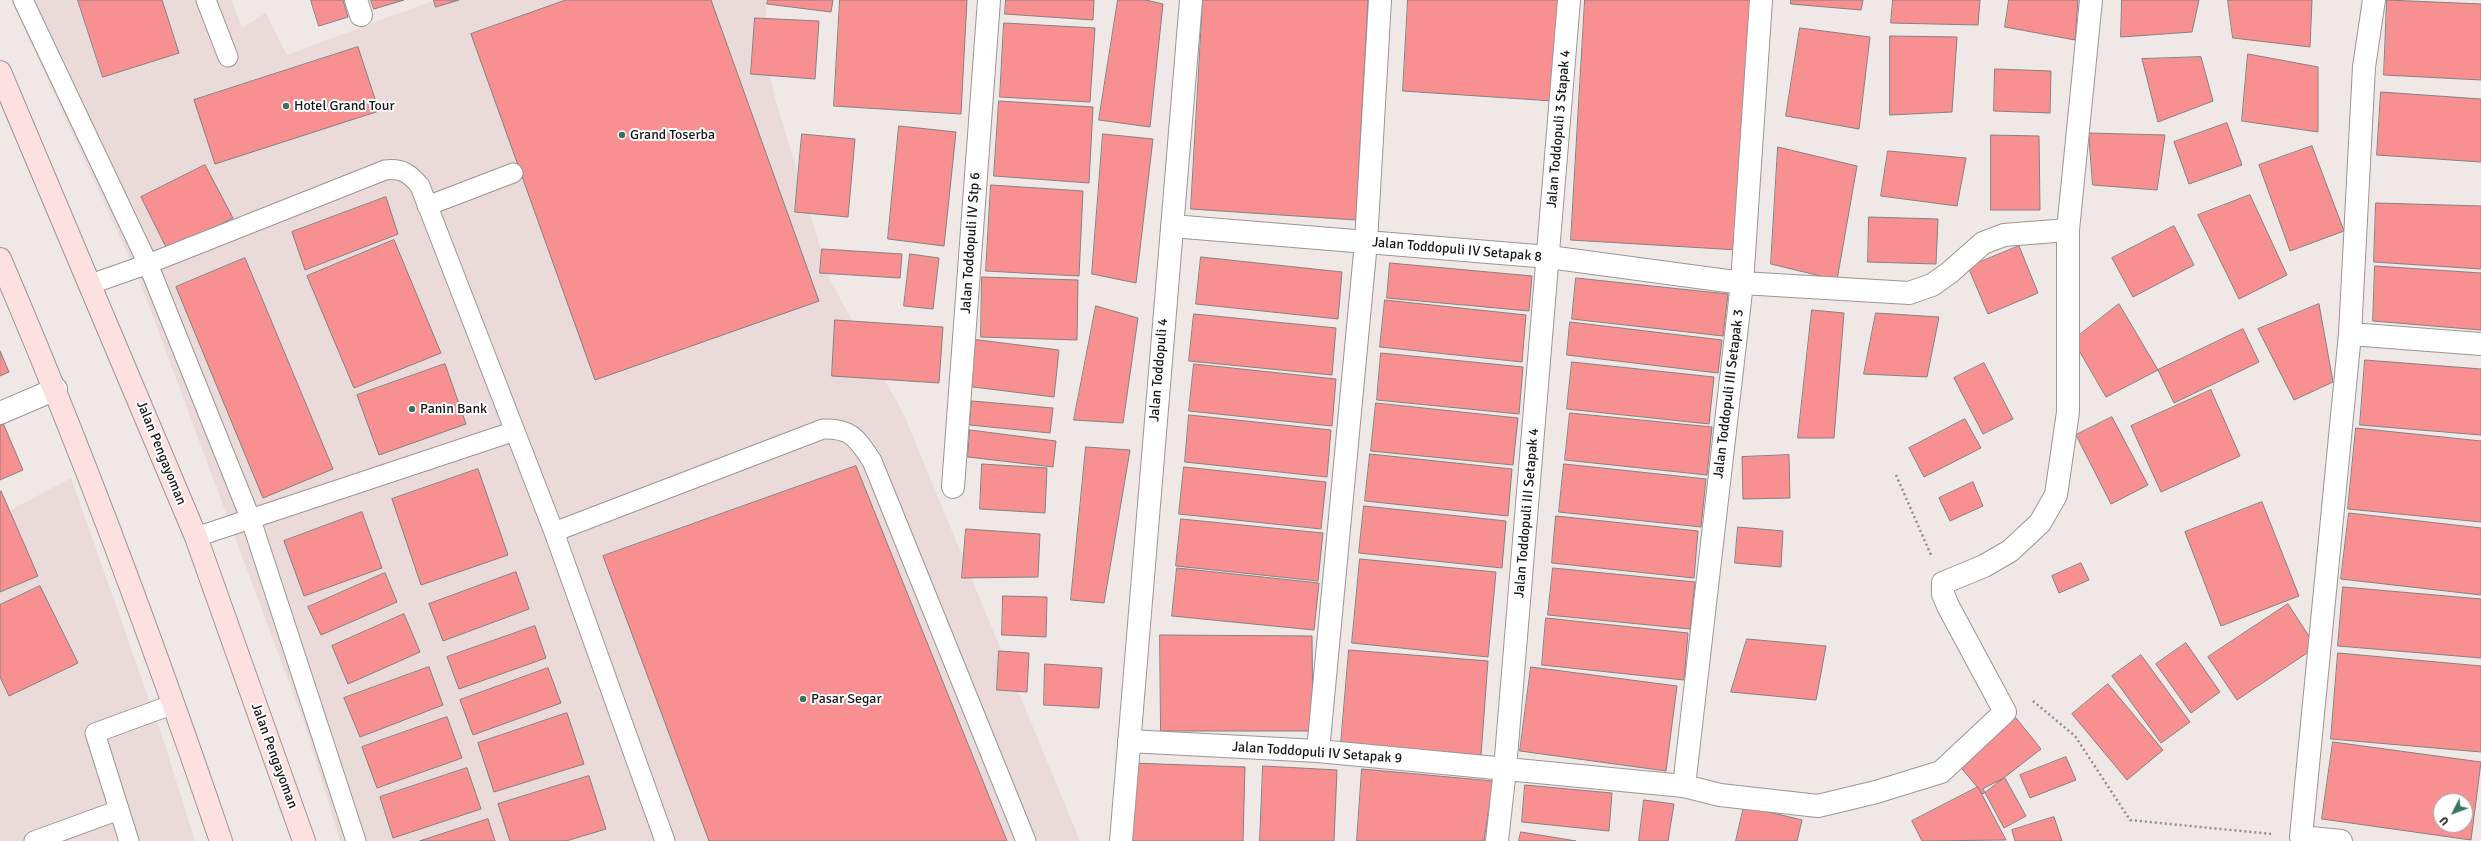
<!DOCTYPE html>
<style>
body{margin:0}
#map{position:relative;width:2481px;height:841px;overflow:hidden;background:#efe8e7;font-family:Signika,sans-serif}
canvas{display:block}
.north{position:absolute;left:2433px;top:793px;width:40px;height:40px;box-sizing:border-box;background:#fff;border:1px solid #a3a2a2;border-radius:50%;rotate:228deg;font-size:11px;font-weight:700;line-height:16px;text-align:center;color:#191717}
.north::after{content:'';display:block;margin:auto;width:14px;height:18px;background:#377561;clip-path:polygon(50% 0,100% 100%,50% 72%,0 100%)}
</style>
<div id="map">
<canvas width="2481" height="841"></canvas>
<div class="north">U</div>
</div>
<script>
const c = document.querySelector('canvas').getContext('2d');
c.lineJoin = 'round';
function paint(path, color) { c.fillStyle = color; c.fill(path, 'evenodd'); }
function trace(path, color, width, dash) { c.strokeStyle = color; c.lineWidth = width; c.lineCap = dash ? 'butt' : 'round'; c.setLineDash(dash || []); c.stroke(path); }
function write(font, color, halo, rows, align = 'center') {
  c.font = font + ' Signika,sans-serif'; c.lineWidth = 4; c.setLineDash([]); c.textBaseline = 'middle'; c.strokeStyle = halo; c.fillStyle = color; for (const [text, x, y, turn = 0] of rows) {
    c.save(); c.translate(x, y); c.rotate((+turn || 0) * Math.PI / 180); c.textAlign = isNaN(turn) ? turn : align; if (halo) c.strokeText(text, 0, 0); c.fillText(text, 0, 0); c.restore();
  }
}
paint(new Path2D(`
 M11 0H231L242 28 266 13 287 55 435 0H766L767 60 775 98 830 280 904 415 1080 841H340L307 731 139 279Z
 M71 478 165 745 195 841H0V516Z`), '#eadad9');
const building = new Path2D(`
 M78 0H162L179 53 103 77Z
 M311 0H343L348 17 319 26Z
 M371 0H404L374 9Z
 M434 0H459L436 7Z
 M566 0H711L819 301 595 380 471 34Z
 M768 0H833L831 12 767 4Z
 M840 0H967L961 114 834 106Z
 M1006 0H1094L1093 20 1005 14Z
 M1118 0H1146L1163 4 1150 127 1099 120Z
 M1203 0H1368L1356 220 1191 209Z
 M1408 0H1558L1553 101 1403 91Z
 M1585 0H1752L1738 250 1571 240Z
 M1791 0H1863L1861 10 1791 4Z
 M1893 0H1980L1978 25 1891 23Z
 M2009 0H2078L2075 40 2005 27Z
 M2122 0H2199L2192 32 2121 37Z
 M2228 0H2312L2310 47 2233 38Z
 M2387 0 2481 4V80L2384 75Z
 M755 18 819 21 815 79 751 74Z
 M1004 23 1095 28 1090 102 1000 97Z
 M1800 28 1870 37 1859 129 1786 116Z
 M1890 36 1957 37 1952 112 1890 115Z
 M358 47 379 111 215 164 194 100Z
 M2248 54 2318 67V132L2242 121Z
 M2201 57 2213 101 2158 122 2142 59Z
 M1995 69 2051 71 2050 113 1994 111Z
 M2381 92 2481 99V162L2377 155Z
 M999 101 1093 107 1089 183 994 176Z
 M2227 123 2242 165 2189 184 2174 142Z
 M899 126 956 132 944 246 888 239Z
 M2089 133 2165 135 2157 190 2093 185Z
 M802 134 855 139 848 217 795 212Z
 M1103 134 1153 139 1136 283 1092 274Z
 M1991 135 2039 136 2040 210H1991Z
 M2312 146 2344 231 2290 251 2259 165Z
 M1778 147 1857 166 1837 280 1771 264Z
 M1888 151 1966 158 1957 206 1881 196Z
 M205 165 233 218 168 251 141 197Z
 M991 185 1083 191 1079 276 986 271Z
 M2250 195 2287 275 2239 299 2198 215Z
 M386 197 398 234 305 270 292 232Z
 M2376 203 2481 206V269L2374 262Z
 M1869 217 1938 219 1936 264 1868 262Z
 M2174 226 2194 265 2133 297 2112 258Z
 M394 240 441 353 354 388 307 276Z
 M2019 246 2038 293 1988 314 1968 267Z
 M822 249 902 254 900 278 820 273Z
 M910 254 939 258 933 309 904 306Z
 M1201 257 1342 272 1338 319 1196 304Z
 M245 258 333 469 263 498 176 287Z
 M1390 263 1532 276 1529 311 1387 298Z
 M2375 266 2481 273V330L2373 321Z
 M982 277 1078 280 1077 340 981 337Z
 M1576 278 1728 294 1723 336 1572 319Z
 M1385 300 1526 315 1522 362 1380 347Z
 M2119 304 2158 370 2106 397 2073 340Z
 M2319 304 2333 382 2294 400 2258 329Z
 M1096 306 1138 318 1123 423 1074 420Z
 M1812 310 1844 313 1834 438H1798Z
 M1876 313 1939 317 1927 377 1864 374Z
 M1194 314 1336 328 1332 375 1189 361Z
 M835 320 943 327 939 383 832 376Z
 M1570 322 1722 340 1718 373 1567 355Z
 M2243 329 2259 362 2174 403 2158 370Z
 M971 339 1059 350 1054 397 965 386Z
 M0 351 9 372 0 376Z
 M1381 353 1523 367 1519 414 1377 400Z
 M2365 360 2481 369V435L2360 425Z
 M1572 362 1714 377 1709 424 1567 409Z
 M1984 363 2013 419 1983 434 1954 378Z
 M445 364 466 424 379 455 357 395Z
 M1194 364 1336 379 1332 426 1189 411Z
 M2211 390 2240 456 2161 492 2131 426Z
 M972 401 1053 408 1050 433 970 425Z
 M1376 403 1518 418 1513 465 1371 451Z
 M1570 413 1712 427 1707 475 1565 460Z
 M1189 415 1331 430 1327 477 1185 462Z
 M2112 417 2148 485 2111 504 2076 435Z
 M1965 419 1981 448 1924 477 1909 448Z
 M3 423 23 470 0 480V424Z
 M2356 428 2481 441V522L2348 509Z
 M970 430 1056 441 1053 467 968 457Z
 M1086 447 1130 450 1104 603 1071 600Z
 M1370 454 1512 469 1508 516 1365 501Z
 M1789 455 1790 498 1743 499 1742 457Z
 M982 464 1047 468 1045 513 980 509Z
 M1564 464 1706 479 1701 527 1559 512Z
 M856 466 1007 841H709L603 556Z
 M1184 467 1326 482 1321 529 1179 514Z
 M478 469 508 555 421 585 392 499Z
 M1973 482 1983 506 1950 521 1939 498Z
 M1 491 38 576 0 592V492Z
 M2262 502 2299 596 2221 626 2185 532Z
 M1364 506 1506 521 1502 568 1359 553Z
 M362 512 382 568 304 596 284 541Z
 M2349 513 2481 528V595L2341 579Z
 M1556 516 1698 531 1694 578 1552 563Z
 M1181 519 1323 533 1318 581 1176 566Z
 M1738 527 1783 531 1781 567 1735 563Z
 M966 529 1040 534 1038 577 962 578Z
 M1360 559 1496 572 1488 657 1352 643Z
 M2081 563 2089 580 2059 593 2052 576Z
 M1177 568 1319 583 1314 630 1172 616Z
 M1553 568 1695 582 1690 629 1548 615Z
 M516 572 529 609 443 641 429 604Z
 M385 573 397 602 321 635 308 607Z
 M40 586 78 663 9 696 0 677V605Z
 M2343 587 2481 599V658L2338 646Z
 M1003 596 1047 597 1046 637 1002 635Z
 M2288 604 2316 647 2237 700 2208 657Z
 M404 614 420 652 348 684 332 646Z
 M1546 618 1688 633 1684 680 1542 665Z
 M535 626 546 658 459 689 447 657Z
 M1160 635 1312 636 1313 731H1161Z
 M1747 639 1826 646 1816 700 1731 692Z
 M2186 643 2220 692 2191 713 2156 664Z
 M1349 650 1488 661 1481 755 1341 744Z
 M999 651 1029 653 1027 692 997 690Z
 M2338 653 2481 666V752L2331 739Z
 M2141 655 2190 722 2161 743 2112 676Z
 M1045 664 1102 668 1099 708 1044 705Z
 M429 667 443 705 360 737 344 698Z
 M1531 667 1677 686 1666 771 1520 751Z
 M548 668 561 703 473 735 460 700Z
 M2108 684 2163 750 2127 780 2072 714Z
 M567 713 584 764 494 792 478 743Z
 M447 717 462 758 377 788 362 747Z
 M2016 718 2041 749 1983 794 1958 764Z
 M2333 742 2481 762 2471 840 2322 819ZM2441 801H2465V825H2441Z
 M2066 757 2076 780 2030 798 2020 775Z
 M1131 763 1245 767 1243 841H1129Z
 M1263 766 1337 770 1334 841H1260Z
 M467 768 481 809 393 838 380 797Z
 M1362 769 1493 781 1484 841H1357Z
 M589 776 606 829 566 841H510L498 804Z
 M2005 778 2026 816 2004 828 1983 789Z
 M1525 785 1612 793 1609 831 1522 822Z
 M1978 787 2006 840 1922 841 1912 821Z
 M1644 800 1674 804 1668 841H1639Z
 M1744 806 1802 820 1797 841H1736Z
 M2054 817 2062 841H2015L2012 830Z
 M488 819 495 841H420Z
 M1521 832 1576 841H1519Z`);
paint(building, '#f89091');
trace(building, '#868080', 1);
const lane = new Path2D(`
 M23 0 148 264 251 520 356 841
 M206 0 228 57
 M427 206 513 173
 M91 284 148 264 385 170C402 168 409 173 420 186L554 532 665 841
 M554 532 823 429C852 428 857 439 872 461L1026 841
 M196 537 515 431
 M34 841 119 810
 M129 841 95 733 174 704`);
const street = new Path2D(`
 M356 0 361 15
 M1172 226 1549 257 1742 283 1909 293 1932 285 1949 273 1983 243 2004 235 2068 230
 M2350 334 2481 344
 M0 413 56 389
 M953 487 989 0
 M1129 741 1318 751 1684 786 1720 795 1818 806 1876 792 1941 772 2005 712 1948 606 1943 594V583L1984 566 2010 551 2040 523 2056 495 2068 412V230L2091 0
 M1318 751 1366 242 1380 0
 M1684 786 1742 283 1761 0
 M1121 841 1191 0
 M1497 841 1505 769 1569 0
 M2341 841 2301 837 2350 334 2364 67 2374 0`);
const secondary = new Path2D(`
 M0 72 196 537 304 841
 M0 259C82 450 154 644 221 841`);
trace(lane, '#9c9695', 21);
trace(street, '#9c9695', 24);
trace(secondary, '#9c9695', 24);
trace(new Path2D(`
 M1896 475 1931 555
 M2033 701 2075 736 2130 820 2271 834`), '#938e8d', 2.5, [2, 3]);
trace(lane, '#fff', 19);
trace(street, '#fff', 22);
trace(secondary, '#fde0e0', 22);
for (const [x, y, r, color] of [
 [286,106,4,"#377561"],
 [622,135,4,"#377561"],
 [412,409,4,"#377561"],
 [803,699,4,"#377561"]
]) { const dot = new Path2D(); dot.arc(x, y, r, 0, 2 * Math.PI); c.fillStyle = color; c.fill(dot); trace(dot, '#fff', 1.5); }
write('14px', '#191717', '#fff', [
 ["Hotel Grand Tour",294,106],
 ["Grand Toserba",630,135],
 ["Panin Bank",420,409],
 ["Pasar Segar",811,699]
], 'left');
write('14px', '#191717', '#fff', [
 ["Jalan Toddopuli 3 Stapak 4",1559,129,-85],
 ["Jalan Toddopuli IV Stp 6",971,243,-86],
 ["Jalan Toddopuli IV Setapak 8",1457,250,5],
 ["Jalan Toddopuli 4",1159,370,-85],
 ["Jalan Toddopuli III Setapak 3",1729,394,-83],
 ["Jalan Pengayoman",161,453,68],
 ["Jalan Toddopuli III Setapak 4",1527,513,-85],
 ["Jalan Toddopuli IV Setapak 9",1317,753,4],
 ["Jalan Pengayoman",274,756,70]
]);
</script>
